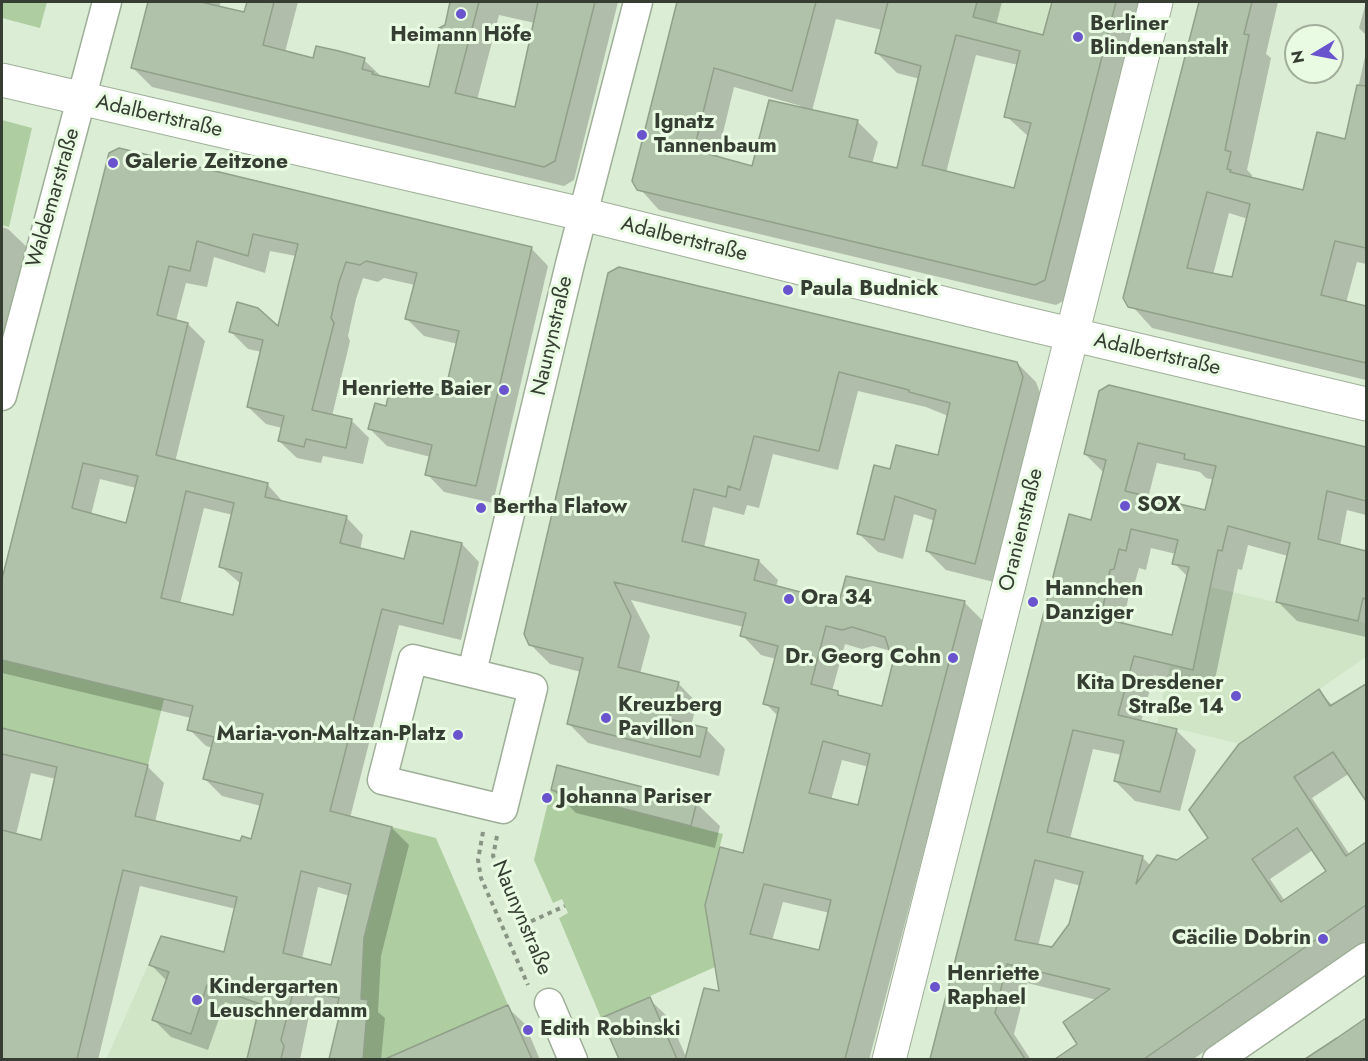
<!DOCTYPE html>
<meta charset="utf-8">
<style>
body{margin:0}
#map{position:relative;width:1368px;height:1061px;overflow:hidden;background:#dcedd5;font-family:Jost,sans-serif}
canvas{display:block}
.frame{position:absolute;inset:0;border:3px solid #363d33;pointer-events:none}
.north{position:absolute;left:1284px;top:24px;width:60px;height:60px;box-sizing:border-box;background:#e9fbe2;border:2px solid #a1af9c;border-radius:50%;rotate:260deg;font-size:16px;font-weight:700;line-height:24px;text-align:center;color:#363d33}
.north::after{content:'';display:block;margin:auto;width:21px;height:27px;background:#6a54ce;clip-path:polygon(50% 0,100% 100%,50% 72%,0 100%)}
</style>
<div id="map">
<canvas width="1368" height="1061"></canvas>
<div class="frame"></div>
<div class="north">N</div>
</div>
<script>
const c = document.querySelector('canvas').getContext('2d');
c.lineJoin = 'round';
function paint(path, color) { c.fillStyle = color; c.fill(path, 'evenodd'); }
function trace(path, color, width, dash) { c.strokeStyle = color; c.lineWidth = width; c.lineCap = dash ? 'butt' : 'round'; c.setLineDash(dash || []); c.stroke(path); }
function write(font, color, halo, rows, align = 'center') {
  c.font = font + ' Jost,sans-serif'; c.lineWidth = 6; c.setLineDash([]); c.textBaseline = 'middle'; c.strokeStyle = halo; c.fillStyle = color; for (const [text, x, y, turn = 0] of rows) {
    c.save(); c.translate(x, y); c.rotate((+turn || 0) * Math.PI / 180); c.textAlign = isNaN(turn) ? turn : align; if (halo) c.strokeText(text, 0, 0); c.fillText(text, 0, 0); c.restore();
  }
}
paint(new Path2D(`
 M909 2H1116L1098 71 904 22Z
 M1211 587 1366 623V657L1240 744 1157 724 1170 665 1193 670Z
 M161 936 270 963 247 1059 106 1060Z`), '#cfe5c6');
paint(new Path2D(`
 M2 2H47L40 28 2 18Z
 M2 120 32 128 9 227 2 225Z
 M2 660 164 699 148 765 2 728Z
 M551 790 723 834 705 904 715 967 601 1018 559 918 568 913 562 899 553 903 534 860Z
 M392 827 436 838 508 1005 385 1059H360V1021L368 1000 360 999 364 938Z`), '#aecea1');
paint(new Path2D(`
 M150 2H221L219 7 245 13 249 2H298L285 52 315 59 364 60 383 78 430 89 452 2H618L574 180 564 186 152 87 133 68ZM499 15 535 23 516 109 477 100Z
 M678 2H1002L996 25 1044 37 1054 2H1141L1065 300 1056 305 659 210 633 181ZM836 19 882 30 877 53 897 73 920 79 898 170 872 164 878 142 857 121 812 111ZM976 55 1018 65 1006 116 1029 137 1015 190 946 173ZM734 87 801 106 753 168 717 158Z
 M1200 2H1278L1266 54 1271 58 1247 170 1252 175 1251 179 1304 192 1306 182 1366 195V264L1357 262 1346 303 1363 307 1366 311V380L1152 328 1125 298ZM1229 213 1248 219 1233 279 1213 275Z
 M1366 2V35L1359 28Z
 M1366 52V168L1345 147Z
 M110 154 531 248 548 266 493 503 444 492 427 474 431 457 387 446 370 429 387 408 445 398 458 344 424 336 407 319 415 285 384 278 378 282 363 278 356 299 348 336 350 341 332 416 351 420 369 438 363 464 323 456 321 463 297 458 279 441 282 428 266 424 248 407 262 352 248 349 231 332 279 329 296 256 270 251 265 273 214 257 207 287 186 283 176 321 188 324 205 341 175 462 267 484 284 503 346 517 363 535 360 550 405 561 462 544 479 562 461 640 399 625 350 818 392 828 409 845 381 956 378 1012 385 1018 381 1060H331L340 1020 336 1016 338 1011 311 1006 300 1060H248L259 1014 225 1002 208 1050 171 1037 154 1020 168 982 150 964 225 953 236 909 140 886 98 1060H2V730L147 766 164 783 155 822 241 842 252 840 261 806 222 796 204 778 213 748 206 746 189 729 191 718 2 673V583ZM100 479 136 488 127 524 91 515ZM204 508 233 515 220 566 241 584 234 617 180 604ZM31 773 56 779 42 842 16 835ZM318 887 350 896 332 967 302 959Z
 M2 227 8 229 28 248 2 351Z
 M610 274 1017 363 1036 382 1042 398 994 582 946 570 927 551 935 521 914 514 903 559 878 552 858 533 891 471 939 456 948 416 926 407 858 391 838 470 773 454 759 508 747 505 744 515 713 507 704 548 759 561 778 580 776 587 840 604 847 578 965 603 984 622 869 1060H621L603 1018 649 999 669 1018 687 1059 705 990 721 993 744 855 779 717 765 703 776 659 761 655 742 635 744 627 631 600 650 636 640 674 678 683 697 703 691 726 706 729 725 749 719 776 588 743 569 724 581 672 550 664 530 644ZM845 644 862 649 873 646 891 651 895 662 883 708 843 698 832 691ZM842 760 869 767 859 807 831 800ZM783 902 830 913 820 952 772 941Z
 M1109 387 1366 449V515L1347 510 1340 546 1366 552V637L1297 621 1277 601 1288 556 1248 545 1242 570 1238 569 1213 689 1154 675 1141 722 1176 730 1196 750 1180 811 1135 801 1115 781 1122 755 1093 749 1070 839 1143 858 1151 866 1177 861 1210 838 1319 691 1333 706 1366 685V798L1350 773 1312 798 1350 855 1366 844V940L1192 1060H1058L1079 1044 1097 1000 1027 983 1014 1034 1031 1060H933L1070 516 1092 521 1104 473 1085 454ZM1157 463 1200 472 1206 478 1214 480 1206 512 1148 498ZM1151 548 1176 554 1174 563 1188 577 1173 637 1123 625 1130 589H1133L1139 568 1146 570ZM1313 850 1328 871 1285 901 1270 879ZM1055 879 1081 886 1070 924 1052 949 1038 946Z
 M553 790 696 803 720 826 715 848 576 813Z
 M507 1007 525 1024 540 1060H389Z
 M1366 1020V1060H1308Z`), '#0003');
const building = new Path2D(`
 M148 2H201L244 12 247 2H274L263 45 313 58 316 46 339 51 365 58 362 69 373 72 372 74 429 87 439 44 436 39 439 28 445 25 450 2H479L455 93 515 107 538 2H595L555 161 544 167 131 68Z
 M677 2H816L792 91 714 68 694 150 752 166 769 100 858 120 849 157 897 168 921 66 875 53 888 2H977L973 17 1043 35 1052 2H1116L1045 280 1035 285 637 190 632 181ZM956 35 1020 51 1004 117 1031 123 1014 188 922 165Z
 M1199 2H1252L1244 34 1249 35 1225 150 1231 152 1227 169 1231 170 1230 172 1303 190 1317 132 1345 139 1357 85 1366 86V248L1335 241 1321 295 1366 306V363L1128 307 1123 298ZM1207 192 1250 204 1232 277 1187 268Z
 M119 148 532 247 476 486 425 475 432 445 368 429 375 403 386 406 391 384 444 396 459 331 405 319 417 273 366 261 360 265 346 262 339 282 331 318 334 323 312 410 352 419 346 448 306 439 304 447 278 441 284 416 247 407 263 340 229 332 237 302 258 308 278 326 298 244 253 234 248 256 197 241 190 271 169 266 157 315 188 323 156 455 268 483 265 497 347 516 340 543 404 559 411 531 462 543 443 624 382 609 330 811 392 827 364 938 361 999 368 1000 363 1059H329L339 1017 335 1016 339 998 294 989 281 1040 284 1046 281 1059H247L260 1004 207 985 191 1034 152 1020 169 972 149 965 161 936 224 952 237 897 123 870 77 1059H2V830L41 840 57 767 2 754V728L148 765 135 816 240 841 242 836 251 839 263 794 203 779 214 737 187 730 193 706 2 660V579L109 153ZM83 463 138 476 126 523 72 508ZM186 491 234 503 219 567 242 573 233 615 161 598ZM301 871 351 884 331 965 283 953Z
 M619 267 1017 362 1023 377 975 564 926 551 936 510 895 496 884 540 857 534 874 465 890 469 896 445 938 455 950 403 909 392V390L839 372 819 451 754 436 740 490 728 486 726 497 694 489 682 541 759 560 754 580 839 602 846 576 965 601 845 1059H685L704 988 719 991 705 905 720 847 743 853 779 708 763 704 778 646 740 636 746 613 614 582 631 616 618 667 679 682 669 719 707 728 700 757 567 724 583 658 529 645 524 634 608 273ZM826 626 842 630 852 627 885 637 893 662 882 706 838 695V691L811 684ZM823 741 870 754 858 805 809 793ZM764 884 831 900 819 950 750 934Z
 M1109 385 1366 447V501L1327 491 1318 539 1366 551V599L1363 598 1358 621 1276 602 1290 543 1228 526 1222 551 1218 550 1193 670 1134 656 1118 715 1177 729 1160 792 1114 781 1124 741 1073 730 1047 832 1143 856 1136 884 1157 855 1177 860 1208 838 1189 810 1239 744 1319 689 1330 706 1366 684V801L1333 752 1294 777 1346 856 1366 842V905L1144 1059H1055L1077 1044 1063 1022 1110 989 1007 964 995 1013 1025 1059H930L1069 514 1091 520 1106 460 1084 454 1099 391ZM1138 443 1185 454 1184 459 1216 466 1205 510 1125 491ZM1131 529 1178 540 1172 564 1189 567 1172 635 1101 618 1110 570 1114 569 1119 549 1126 551ZM1297 828 1326 871 1281 902 1252 859ZM1035 860 1083 872 1069 924 1052 947 1015 940Z
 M557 765 697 801 691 826 551 790Z
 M650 997 677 1059H619L601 1018Z
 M508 1005 532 1059H385Z
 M1366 1018V1059H1305L1337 1038Z`);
paint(building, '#b1c2aa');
trace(building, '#90a089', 1.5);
const minor = new Path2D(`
 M2 396 107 2
 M413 659 533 688 503 809 382 780Z
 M472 672 570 264 638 2
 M549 1003 573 1060
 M1217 1060 1366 957`);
const tertiary = new Path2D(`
 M2 80 582 214 1011 320 1366 404
 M889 1060 1156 2`);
trace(minor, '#9eaf97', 31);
trace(tertiary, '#9eaf97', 35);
trace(new Path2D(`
 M483 832 478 860 481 878 528 985
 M497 836 493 856 547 976
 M523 925 565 906`), '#899584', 4, [4.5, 4.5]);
trace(minor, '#fff', 28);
trace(tertiary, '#fff', 33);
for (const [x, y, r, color] of [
 [461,14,6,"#6a54ce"],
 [1078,37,6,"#6a54ce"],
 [642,135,6,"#6a54ce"],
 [113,163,6,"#6a54ce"],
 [788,290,6,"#6a54ce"],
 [504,390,6,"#6a54ce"],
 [1125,506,6,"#6a54ce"],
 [481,508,6,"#6a54ce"],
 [789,599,6,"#6a54ce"],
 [1033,602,6,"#6a54ce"],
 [953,658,6,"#6a54ce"],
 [1236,696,6,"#6a54ce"],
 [606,718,6,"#6a54ce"],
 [458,735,6,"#6a54ce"],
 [547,798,6,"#6a54ce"],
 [1323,939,6,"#6a54ce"],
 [935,987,6,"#6a54ce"],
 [197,1000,6,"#6a54ce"],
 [528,1030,6,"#6a54ce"]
]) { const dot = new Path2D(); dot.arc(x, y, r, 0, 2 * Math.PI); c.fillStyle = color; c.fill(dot); trace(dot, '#e9fbe2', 2); }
write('bold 21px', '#363d33', '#e9fbe2', [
 ["Berliner",1090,25],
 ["Blindenanstalt",1090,49],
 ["Heimann Höfe",461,36,"center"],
 ["Ignatz",654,123],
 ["Tannenbaum",654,147],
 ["Galerie Zeitzone",125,163],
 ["Paula Budnick",800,290],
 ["Henriette Baier",492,390,"right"],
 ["SOX",1137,506],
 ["Bertha Flatow",493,508],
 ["Hannchen",1045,590],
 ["Danziger",1045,614],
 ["Ora 34",801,599],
 ["Dr. Georg Cohn",941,658,"right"],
 ["Kita Dresdener",1224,684,"right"],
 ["Straße 14",1224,708,"right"],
 ["Kreuzberg",618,706],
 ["Pavillon",618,730],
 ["Maria-von-Maltzan-Platz",446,735,"right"],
 ["Johanna Pariser",559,798],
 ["Cäcilie Dobrin",1311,939,"right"],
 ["Henriette",947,975],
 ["Raphael",947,999],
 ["Kindergarten",209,988],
 ["Leuschnerdamm",209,1012],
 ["Edith Robinski",540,1030]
], 'left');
write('21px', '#363d33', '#e9fbe2', [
 ["Adalbertstraße",159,117,13],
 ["Waldemarstraße",54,198,-74],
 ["Adalbertstraße",684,240,14],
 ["Naunynstraße",553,336,-77],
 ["Adalbertstraße",1157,355,13],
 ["Oranienstraße",1022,530,-76],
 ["Naunynstraße",521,918,67]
]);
</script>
